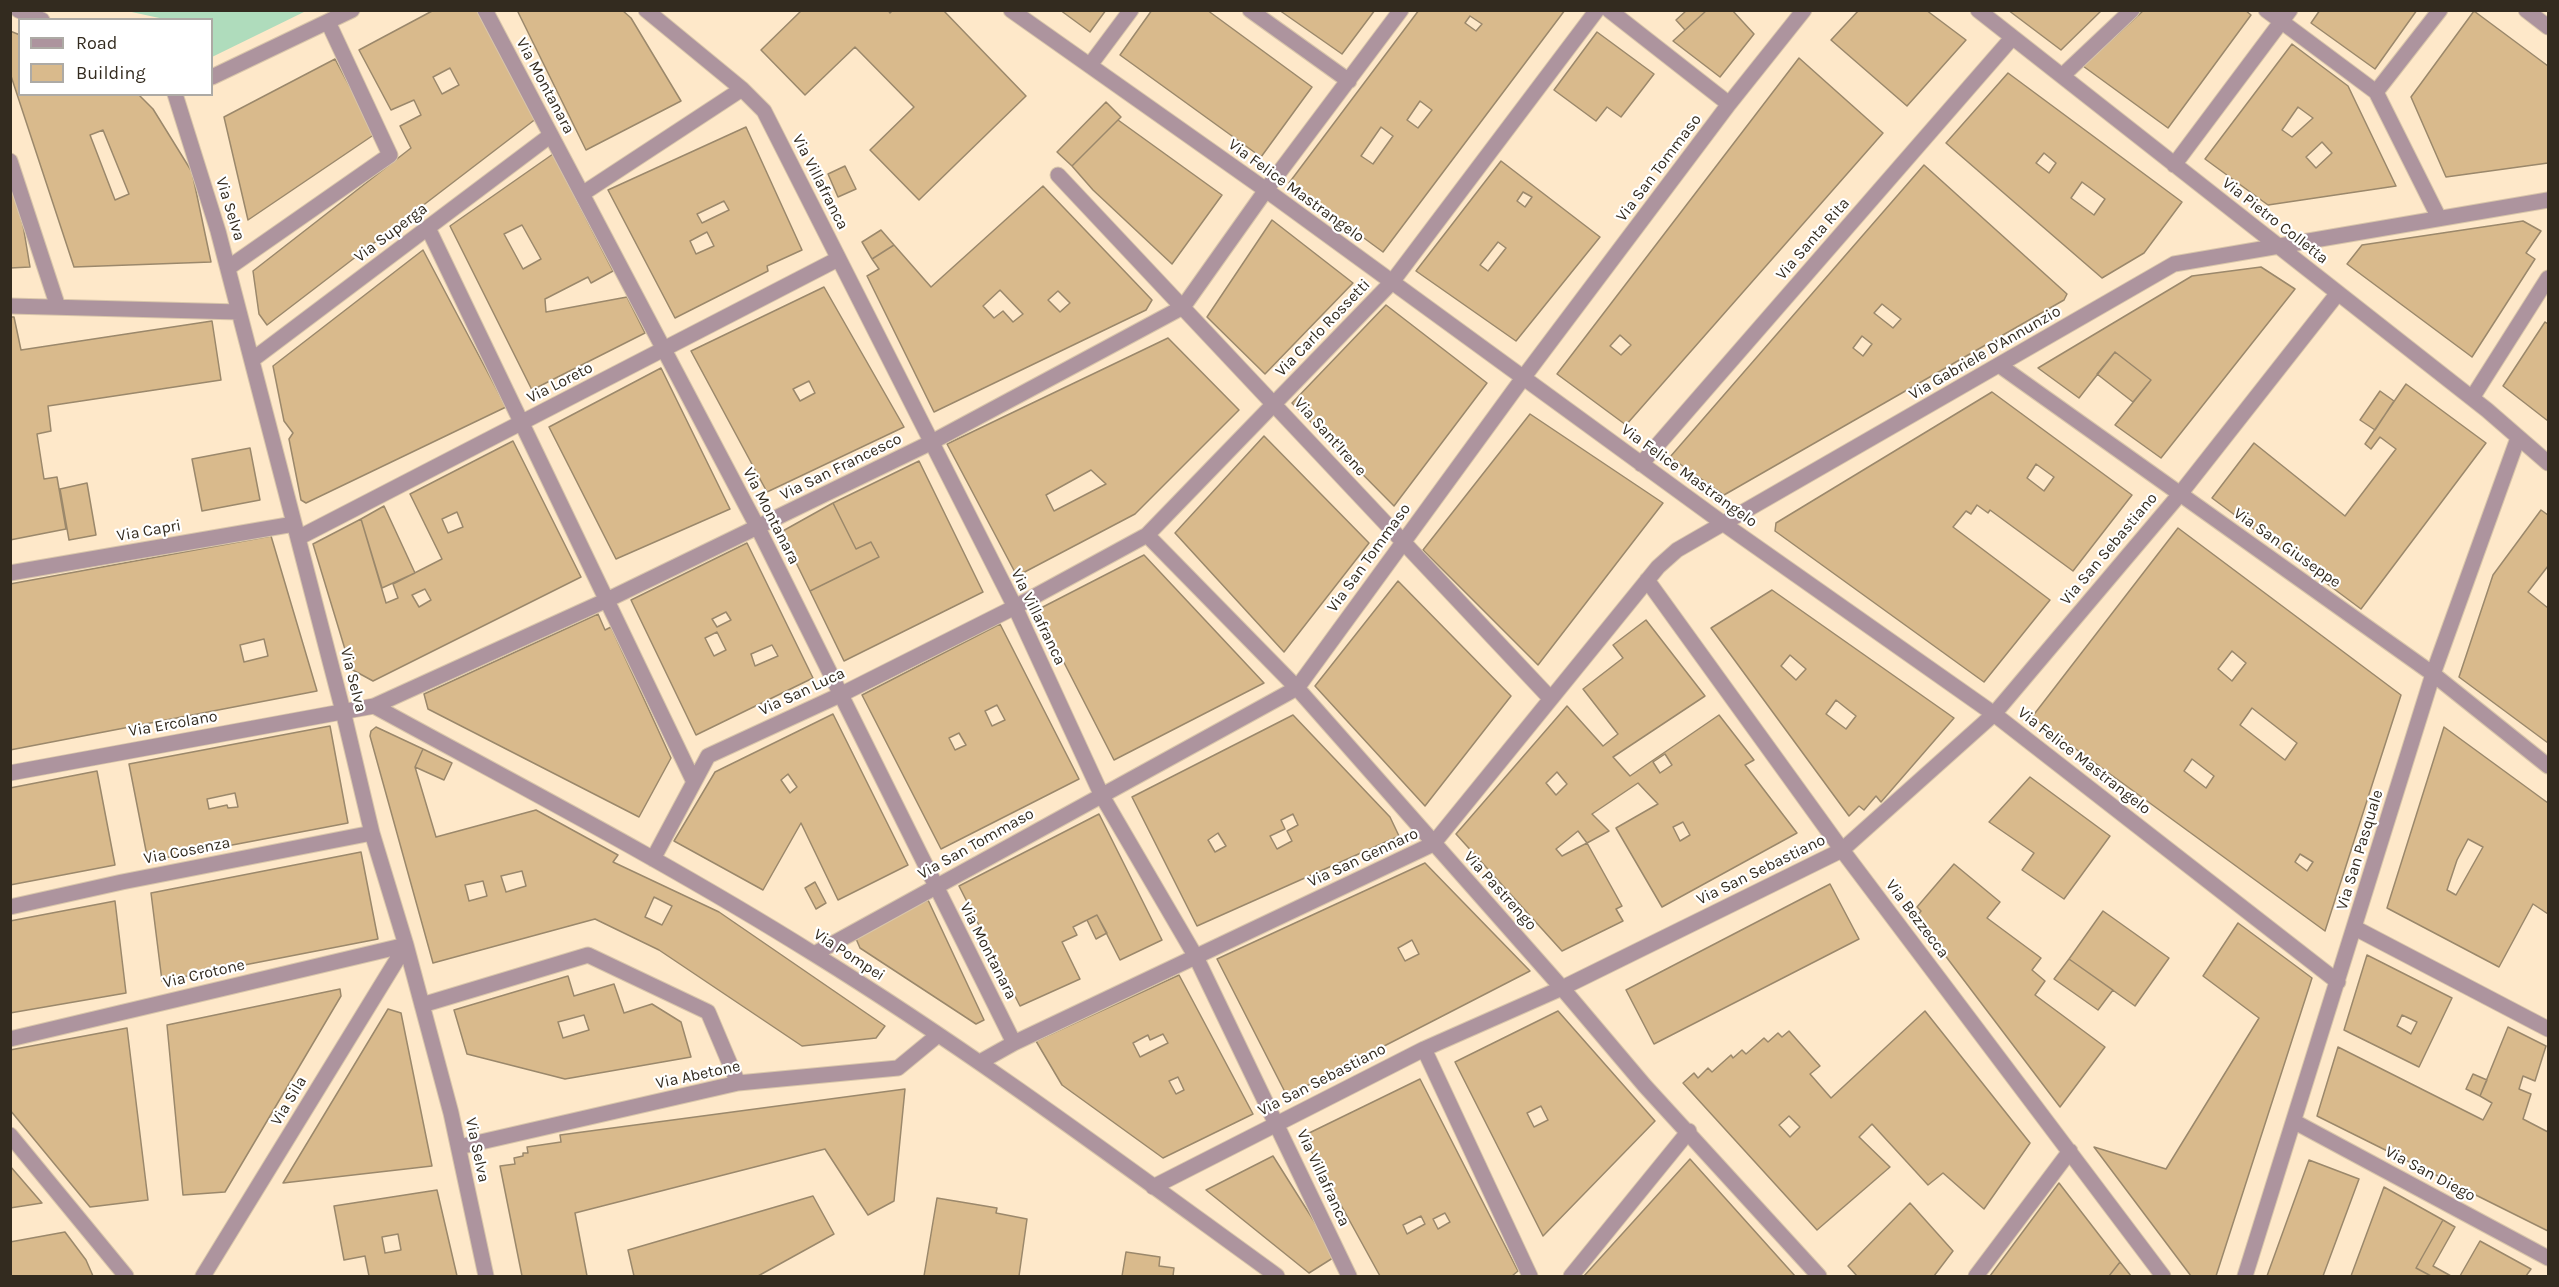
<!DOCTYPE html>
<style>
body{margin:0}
#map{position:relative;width:2559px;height:1287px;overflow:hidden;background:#fee8c9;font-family:Karla,sans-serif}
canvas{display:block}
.frame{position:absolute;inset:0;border:12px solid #332b1f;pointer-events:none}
.legend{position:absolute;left:18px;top:18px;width:195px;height:78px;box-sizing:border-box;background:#fff;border:2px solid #adaaa5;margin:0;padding:8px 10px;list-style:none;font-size:18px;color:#332b1f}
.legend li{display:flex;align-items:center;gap:12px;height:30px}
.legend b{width:30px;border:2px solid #adaaa5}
</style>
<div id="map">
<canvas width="2559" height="1287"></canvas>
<div class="frame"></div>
<ul class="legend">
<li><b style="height:8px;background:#ad949e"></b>Road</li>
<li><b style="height:16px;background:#d9ba8c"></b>Building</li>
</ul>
</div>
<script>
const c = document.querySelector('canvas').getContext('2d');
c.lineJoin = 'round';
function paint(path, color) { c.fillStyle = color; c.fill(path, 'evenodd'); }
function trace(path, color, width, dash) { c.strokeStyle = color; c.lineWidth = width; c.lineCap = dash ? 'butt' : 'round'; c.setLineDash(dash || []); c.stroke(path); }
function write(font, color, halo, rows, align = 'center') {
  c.font = font + ' Karla,sans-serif'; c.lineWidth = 4.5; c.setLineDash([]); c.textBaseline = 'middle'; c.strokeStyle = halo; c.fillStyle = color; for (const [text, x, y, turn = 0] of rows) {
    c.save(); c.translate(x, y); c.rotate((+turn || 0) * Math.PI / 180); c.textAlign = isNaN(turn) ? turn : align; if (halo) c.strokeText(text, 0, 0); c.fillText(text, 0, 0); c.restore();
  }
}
paint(new Path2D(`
 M127 11H306L212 57V20L164 19Z`), '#afdcbc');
const building = new Path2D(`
 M434 10H482L537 118 267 325 259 314 253 271 411 148 400 126 421 115 414 100 391 110 359 50ZM450 68 459 85 442 94 433 77Z
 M517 10H622L631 18 681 101 586 150Z
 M802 10H888L890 13 893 10H943L1026 96 919 200 870 150 914 107 855 47 805 95 761 50Z
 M1060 10H1106L1090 32Z
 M1152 10H1207L1312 87 1261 157 1120 55Z
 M1279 10H1375L1342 54Z
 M1419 10H1565L1383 252 1289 183ZM1470 16 1482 24 1476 31 1465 23ZM1420 101 1432 110 1418 128 1407 120ZM1381 127 1393 136 1373 164 1361 156Z
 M1687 10H1707L1685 30 1676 20Z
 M1707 10H1732L1754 34 1720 77 1673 41Z
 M1859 10H1926L1966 40 1907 106 1831 40Z
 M2008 10H2102L2061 50Z
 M2144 10H2245L2251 15 2168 128 2083 66Z
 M2320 10H2417L2375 69 2311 23Z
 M2474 11 2548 66V163L2446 177 2411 97Z
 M10 31 20 35V94H138L153 109 192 172 211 262 74 267 10 73ZM103 130 129 194 115 200 90 135Z
 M1597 32 1654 74 1621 117 1607 107 1596 121 1554 90Z
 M2292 44 2348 86 2396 186 2268 205 2205 159ZM2298 107 2313 118 2292 137 2282 130ZM2322 142 2332 153 2316 168 2306 157Z
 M1799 58 1883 133 1626 425 1557 374ZM1620 335 1631 345 1621 355 1610 346Z
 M335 59 375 134 248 220 224 117Z
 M2008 73 2182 202 2144 253 2102 278 1946 143ZM2044 153 2056 163 2049 173 2036 163ZM2082 182 2105 199 2094 215 2071 198Z
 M1106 102 1121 117 1072 166 1057 152Z
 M1118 120 1222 195 1172 264 1093 190 1072 166Z
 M746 127 802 250 767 266 768 271 675 318 608 190ZM724 201 729 210 702 223 697 214ZM707 232 714 246 696 254 690 241Z
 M553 154 613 271 591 283 588 277 545 299 546 312 627 297 645 333 532 390 450 226ZM522 225 541 259 523 269 504 234Z
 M1501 161 1600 237 1516 341 1416 271ZM1523 192 1532 197 1525 207 1517 201ZM1498 242 1506 248 1488 271 1480 265Z
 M1924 165 2067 294 2064 300 1724 495 1670 457ZM1882 304 1901 319 1893 328 1874 313ZM1862 336 1872 344 1863 356 1853 348Z
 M845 166 856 189 838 197 828 174Z
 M10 180 23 225 30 267 10 268Z
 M1043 186 1152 300 1146 310 934 412 867 276 879 269 872 259 894 245 931 287ZM1000 290 1023 314 1013 322 1003 311 994 318 983 306ZM1058 291 1070 303 1060 312 1048 300Z
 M1272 220 1353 283 1265 374 1207 317Z
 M2523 221 2541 231 2526 253 2535 259 2472 357 2347 264 2362 245Z
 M881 230 894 245 872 259 862 242Z
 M423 250 506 407 306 503 301 500 289 439 293 433 284 421 273 366Z
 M2261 267 2295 289 2161 458 2115 425 2151 380 2115 352 2079 398 2038 368 2192 276Z
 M824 287 904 427 767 492 691 351ZM809 381 815 393 800 401 793 389Z
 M1386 305 1487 383 1394 506 1292 403Z
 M10 317H14L21 350 212 321 221 380 48 406 51 431 37 434 44 479 57 477 66 529 10 540Z
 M2545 322 2548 324V421L2503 386Z
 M1168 338 1239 410 1135 514 1017 576 947 444ZM1091 470 1106 484 1054 511 1046 495Z
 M2115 352 2151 380 2133 402 2097 374Z
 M661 368 730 509 616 559 549 427Z
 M2406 384 2486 443 2361 609 2212 498 2254 443 2345 516 2396 449 2380 437 2371 449 2365 444Z
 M2380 391 2394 401 2375 430 2360 420Z
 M1992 392 2132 495 2073 571 1990 510 1988 513 1977 505 1971 514 1966 511 1953 527 2050 600 1984 682 1775 531 1776 523ZM2036 464 2054 477 2044 491 2027 478Z
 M1530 414 1663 503 1538 665 1423 550Z
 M1264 436 1369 543 1284 652 1175 533Z
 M513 441 581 577 373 681 351 669 313 544 361 519 386 603 398 598 393 584 442 559 410 494ZM457 512 463 527 448 533 442 519ZM425 589 431 600 419 607 412 595Z
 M250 448 260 500 202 511 192 459Z
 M919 461 983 592 844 661 810 591 879 557 871 542 856 549 833 503Z
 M87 483 96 535 69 540 60 489Z
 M833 503 856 549 871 542 879 557 810 591 781 532Z
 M384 506 415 573 382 588 361 519Z
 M2541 510 2548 515V566L2528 592 2548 608V743L2459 677 2493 575Z
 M2178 528 2401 695 2325 931 2032 717ZM2232 651 2246 663 2232 681 2218 669ZM2252 708 2297 743 2285 760 2240 725ZM2192 759 2214 776 2206 788 2184 771ZM2300 854 2313 862 2307 871 2295 862Z
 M271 536 317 691 10 750V584ZM264 639 268 656 244 662 240 645Z
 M747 543 813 678 696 735 631 600ZM726 612 731 620 717 627 712 619ZM717 632 726 650 714 656 705 638ZM772 645 778 656 755 666 751 654Z
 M1144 555 1264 683 1114 760 1037 610Z
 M1398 581 1511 696 1425 806 1315 686Z
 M1772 590 1954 718 1881 802 1876 796 1864 810 1859 806 1849 816 1711 628ZM1790 655 1806 669 1796 680 1781 666ZM1836 700 1856 716 1846 729 1826 714Z
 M598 614 605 630 611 627 671 758 639 817 428 709 424 694Z
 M1646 620 1705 696 1613 757 1630 776 1719 715 1754 760 1745 765 1797 833 1662 907 1616 828 1658 804 1638 783 1592 814 1609 831 1587 843 1622 906 1616 909 1623 921 1562 951 1456 834 1567 706 1603 746 1618 734 1583 689 1623 658 1613 645ZM1665 754 1672 765 1660 773 1653 762ZM1557 772 1567 784 1556 795 1546 783ZM1683 822 1690 835 1680 841 1673 827ZM1578 831 1587 843 1562 856 1556 849Z
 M1000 624 1079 779 941 849 862 695ZM997 705 1005 720 992 726 985 711ZM959 733 966 745 955 750 949 738Z
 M833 714 908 865 838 900 801 823 763 890 674 841 715 772ZM788 774 797 787 790 793 781 780Z
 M1293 715 1390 817 1399 836 1197 926 1132 797ZM1293 814 1298 825 1287 831 1292 841 1277 849 1270 836 1285 829 1281 820ZM1218 833 1226 846 1215 852 1208 840Z
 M330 726 348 823 148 861 129 764ZM235 793 238 807 228 808 227 805 209 809 207 799Z
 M376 727 423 749 415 767 436 837 536 810 618 855 613 862 719 912 885 1026 876 1038 802 1046 659 950 595 919 433 963 370 736 371 731ZM522 871 526 886 506 892 501 876ZM483 881 487 896 469 901 465 885ZM654 897 672 906 662 925 645 917Z
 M2444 727 2548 803V914L2533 904 2499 967 2387 908ZM2468 839 2483 847 2456 895 2447 890 2457 860Z
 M423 749 452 763 444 780 415 767Z
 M97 771 115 865 10 885V788Z
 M2030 777 2110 836 2064 899 2022 870 2034 853 1989 822Z
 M1099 814 1162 940 1120 960 1097 915 1073 927 1077 935 1062 942 1080 979 1020 1006 959 886Z
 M361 852 378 939 162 981 151 893Z
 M1425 863 1530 971 1287 1096 1217 959ZM1412 940 1419 954 1405 961 1398 948Z
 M1954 864 2000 902 1987 918 2041 958 2032 970 2045 981 2035 995 2105 1047 2060 1107 1916 917 1921 911 1917 907Z
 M815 882 826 903 816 909 805 888Z
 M1830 884 1859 939 1654 1044 1626 990Z
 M928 900 984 1020 976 1024 860 948 854 934Z
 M115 901 126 993 10 1013V921Z
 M2103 911 2169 958 2135 1006 2069 959Z
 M1097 915 1107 933 1096 939 1087 920Z
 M2238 923 2312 978 2216 1276H2191L2094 1147 2166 1169 2259 1018 2203 976Z
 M2367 955 2452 998 2419 1067 2344 1030ZM2402 1015 2417 1022 2411 1034 2397 1026Z
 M2069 959 2113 990 2098 1010 2054 979Z
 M1179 975 1253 1114 1163 1158 1062 1085 1036 1041ZM1163 1034 1168 1043 1140 1057 1133 1043 1148 1035 1150 1040ZM1178 1077 1184 1090 1176 1094 1169 1081Z
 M568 976 574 996 614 984 624 1013 652 1004 681 1022 691 1057 565 1079 467 1054 454 1010ZM584 1015 589 1030 563 1038 558 1022Z
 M340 989 341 996 225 1192 183 1195 167 1025Z
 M388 1009 401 1013 432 1166 283 1183Z
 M1558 1011 1655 1121 1543 1236 1455 1062ZM1541 1106 1548 1120 1534 1127 1527 1113Z
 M1925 1011 2030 1143 1984 1209 1943 1173 1928 1185 1872 1124 1859 1137 1890 1167 1817 1230 1683 1083 1694 1073 1698 1078 1708 1068 1712 1072 1731 1055 1733 1058 1742 1050 1746 1054 1764 1038 1768 1042 1778 1033 1782 1037 1789 1031 1820 1066 1810 1074 1831 1098ZM1789 1116 1800 1127 1790 1137 1779 1125Z
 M2508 1027 2546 1046 2535 1081 2523 1076 2519 1089 2531 1094 2523 1119 2548 1132V1231L2317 1116 2338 1047 2483 1120 2492 1103 2480 1096Z
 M127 1028 148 1200 90 1207 10 1110V1050Z
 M2473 1074 2487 1080 2480 1096 2466 1089Z
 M1420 1079 1518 1271 1512 1276H1380L1303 1136ZM1445 1213 1450 1222 1438 1229 1433 1219ZM1421 1216 1425 1224 1407 1234 1403 1225Z
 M905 1089 894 1201 868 1215 825 1149 575 1213 587 1276H522L500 1166 515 1164 514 1158 523 1156V1153H528L527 1147 561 1142 560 1135Z
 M1273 1156 1336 1256 1309 1273 1206 1190Z
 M1690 1159 1795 1276H1584Z
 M2309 1160 2359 1179 2323 1276H2267Z
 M10 1166 42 1203 10 1208Z
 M2059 1183 2120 1262 2109 1276H1990Z
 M2384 1187 2443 1220 2416 1268 2431 1276H2351Z
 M437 1190 457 1276H369L365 1256 344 1260 334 1206ZM398 1234 401 1250 385 1253 382 1237Z
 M813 1196 834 1234 758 1276H634L628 1250Z
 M937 1198 997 1208 996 1213 1027 1219 1019 1276H924Z
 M1910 1203 1953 1251 1934 1276H1857L1848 1266Z
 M2443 1220 2455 1227 2433 1266 2451 1276H2431L2416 1268Z
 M65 1232 86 1260 93 1276H10V1242Z
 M2480 1241 2531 1269 2526 1276H2460Z
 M1126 1252 1160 1257 1159 1266 1174 1268 1173 1276H1177H1122Z
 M2120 1262 2131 1276H2109Z`);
paint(building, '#d9ba8c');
trace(building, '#9b886b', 1.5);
const minor = new Path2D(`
 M18 10 42 20
 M485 10 758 528 1014 1043
 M646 10 742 89 764 111 1015 607 1102 796 1196 957 1349 1276
 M1011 10 1266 190 1724 524 1994 714 2338 982
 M1250 10 1349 81
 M1609 10 1729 104
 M1978 10 2487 410 2548 463
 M2266 10 2376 92 2439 218
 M2526 10 2548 27
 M1090 65 1131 10
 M2062 76 2132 10
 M212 77 352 10
 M2376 92 2440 10
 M175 94 218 231 343 711 372 833 406 945 451 1113 486 1276
 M10 161 58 307
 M2174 165 2290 10
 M1058 175 1550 698
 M582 194 742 89
 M428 228 694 782
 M228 268 390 155 328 22
 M10 306 239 312
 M252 360 551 135
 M1999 365 2433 674 2548 766
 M2472 398 2548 278
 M1641 464 2012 38
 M1147 535 1297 688 1562 988 1645 1086 1819 1276
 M298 538 838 259
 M10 573 294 524
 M1647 580 1842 850 2163 1276
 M374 706C522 787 672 865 814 954 974 1053 1125 1166 1277 1276
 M10 773 374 706 607 600 930 443 1183 307 1266 190 1401 10
 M653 859 708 756 840 695 1015 607 1147 535 1392 282 1597 10
 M10 907 122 882 372 833
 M2355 928 2548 1029
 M814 954 1297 688 1523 378 1729 104 1804 10
 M422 1005 588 955 708 1012 738 1083
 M10 1039 406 945
 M1424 1049 1530 1276
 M980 1062 1014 1043 1433 844 1658 567 1677 550 2174 264 2548 200
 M2295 1122 2548 1258
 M10 1135 126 1276
 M459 1147 738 1083 898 1068 938 1035
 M1153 1187 1424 1049 1562 988 1842 850 1994 714 2180 494 2338 293
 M203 1276 406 945
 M1571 1276 1689 1131
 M1976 1276 2070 1151
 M2245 1276 2433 674 2518 438`);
trace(minor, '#d9c6aa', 17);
trace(minor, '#ad949e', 15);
write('16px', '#332b1f', '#fff', [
 ["Via Montanara",545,86,62],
 ["Via San Tommaso",1659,168,-53],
 ["Via Villafranca",820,182,63],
 ["Via Felice Mastrangelo",1296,191,36],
 ["Via Selva",230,209,73],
 ["Via Pietro Colletta",2275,221,38],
 ["Via Superga",391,233,-37],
 ["Via Santa Rita",1813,239,-49],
 ["Via Carlo Rossetti",1323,328,-46],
 ["Via Gabriele D'Annunzio",1985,353,-30],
 ["Via Loreto",560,383,-27],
 ["Via Sant'Irene",1330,437,48],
 ["Via San Francesco",841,467,-26],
 ["Via Felice Mastrangelo",1689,476,36],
 ["Via Montanara",771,516,63],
 ["Via Capri",149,531,-10],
 ["Via San Giuseppe",2287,548,35],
 ["Via San Sebastiano",2109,549,-50],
 ["Via San Tommaso",1369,558,-54],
 ["Via Villafranca",1038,617,64],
 ["Via Selva",353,680,76],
 ["Via San Luca",802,692,-25],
 ["Via Ercolano",173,724,-10],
 ["Via Felice Mastrangelo",2084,761,38],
 ["Via San Tommaso",976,844,-29],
 ["Via San Pasquale",2360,850,-73],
 ["Via Cosenza",187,851,-11],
 ["Via San Gennaro",1363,858,-25],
 ["Via San Sebastiano",1761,870,-26],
 ["Via Pastrengo",1500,891,48],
 ["Via Bezzecca",1917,919,53],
 ["Via Montanara",988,951,63],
 ["Via Pompei",849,955,33],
 ["Via Crotone",204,974,-13],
 ["Via Abetone",698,1075,-12],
 ["Via San Sebastiano",1322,1080,-27],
 ["Via Sila",289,1101,-59],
 ["Via Selva",477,1150,78],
 ["Via San Diego",2430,1174,28],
 ["Via Villafranca",1323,1178,65]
]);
</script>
